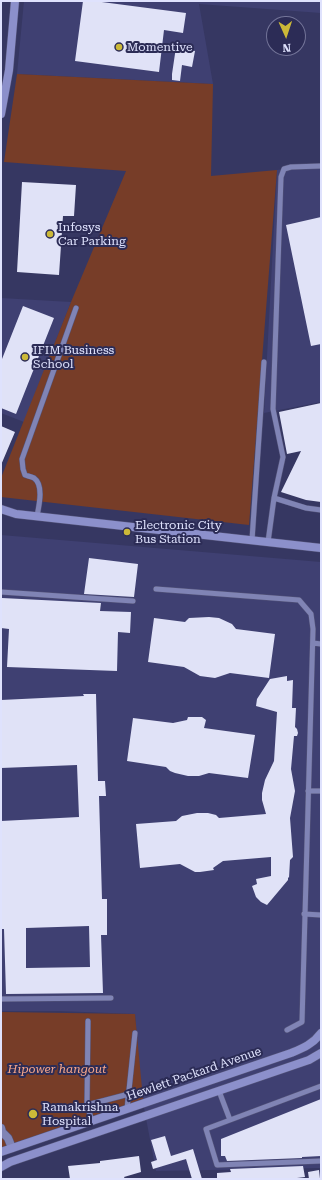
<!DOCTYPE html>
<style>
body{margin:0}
#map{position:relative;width:322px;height:1180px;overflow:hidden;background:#363762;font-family:"Roboto Serif",serif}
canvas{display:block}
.frame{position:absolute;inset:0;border:2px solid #dfe2fd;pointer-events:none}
.north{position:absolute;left:266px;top:16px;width:40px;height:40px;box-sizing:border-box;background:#2c2c56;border:1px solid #747599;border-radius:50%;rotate:177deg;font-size:11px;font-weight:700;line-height:16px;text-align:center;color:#dfe2fd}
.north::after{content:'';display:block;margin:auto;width:14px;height:18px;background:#ccb938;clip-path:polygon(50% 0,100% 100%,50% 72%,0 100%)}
</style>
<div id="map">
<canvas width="322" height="1180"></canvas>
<div class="frame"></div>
<div class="north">N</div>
</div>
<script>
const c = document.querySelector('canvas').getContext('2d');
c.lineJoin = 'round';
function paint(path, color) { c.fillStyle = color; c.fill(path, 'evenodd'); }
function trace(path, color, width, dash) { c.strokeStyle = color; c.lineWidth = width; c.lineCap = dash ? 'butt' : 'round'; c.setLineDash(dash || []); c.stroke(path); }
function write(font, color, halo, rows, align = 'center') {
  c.font = font + ' "Roboto Serif",serif'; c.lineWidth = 4; c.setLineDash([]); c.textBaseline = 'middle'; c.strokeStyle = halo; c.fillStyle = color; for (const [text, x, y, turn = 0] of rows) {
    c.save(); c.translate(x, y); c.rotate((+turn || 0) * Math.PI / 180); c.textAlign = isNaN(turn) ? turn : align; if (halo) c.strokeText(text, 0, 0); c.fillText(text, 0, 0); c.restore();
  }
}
paint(new Path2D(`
 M24 1H321V13L199 4 213 84 17 74Z
 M321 164V402L264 413 277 170Z
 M1 298 71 302 24 422 1 413Z
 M1 535 321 562V1168L156 1171 141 1092 135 1014 59 1011H1Z`), '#3f4072');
paint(new Path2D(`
 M17 74 213 84 211 176 277 170 249 525 1 497V478L71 302 126 171 4 162Z
 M1 1012 135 1014 143 1099 1 1148Z`), '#773d28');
paint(new Path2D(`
 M83 1H94L186 13 183 33 164 30 159 72 75 61Z
 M176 47 195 51 192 67 182 65 180 81 172 80V74Z
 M22 182 76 185 74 216H63L59 275 17 272Z
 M321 217V344L311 346 286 225Z
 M23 306 54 318 16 414 1 408V359H2Z
 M321 403V502L306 500 281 492 301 451 287 454 279 412Z
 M1 426 15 432 1 465Z
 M89 558 138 564 134 597 84 594Z
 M2 598 101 603 100 611 131 612 130 633 118 632 117 671 7 667 9 629 1 628Z
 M209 617 219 618 232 624 236 629 275 634 269 678 230 673 215 678 200 676 184 667 148 662 154 618 185 622 189 618Z
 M287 676V681L293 680 292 708H296L295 727 297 729 298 733 297 736H294L291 769 295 791 290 818 293 857 290 860 289 878 288 877V880L267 905 261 902 256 897 252 886 257 884 256 879 271 876V857L223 861 213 868 214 870 200 872H195L180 864 140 868 136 824 176 821 182 816 197 813H208L216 815 219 818 266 814 262 800V793L265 780 274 761 277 712 256 706 257 699 270 679Z
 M83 694H96L98 781H105L106 796H99L102 899H107V935H101L103 993 6 994 4 929H1V821L79 817 77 765 1 768V700L84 696ZM89 926 90 967 26 968V928Z
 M188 717H202L206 720 204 728 255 735 248 778 209 773 199 776H188L175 773 170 771 166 767 127 761 133 718 173 723 187 720Z
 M321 1099V1156L302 1157V1158L227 1161 225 1156H221V1139Z
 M165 1136 171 1156 193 1149 202 1179H192L186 1159 153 1169 151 1162 157 1160 151 1140Z
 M139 1156 141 1172 124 1177 125 1179H70L68 1166 100 1163V1161Z
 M303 1166 305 1177 289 1179H217V1173L231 1172 230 1169Z
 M319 1170 320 1179H309L308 1172Z`), '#e0e2f7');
const lane = new Path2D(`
 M274 498 306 508 321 510
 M37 516C39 506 44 485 34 478 32 477 28 476 25 475L23 469 22 459 76 308
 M252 540 264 362
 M268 542 274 498 283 457 273 409 281 177 284 169 291 167 321 166
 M156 589 299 600 311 614 313 629 302 1022 287 1030
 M1 592 133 601
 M313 643 321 644
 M308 791H321
 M304 914 321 915
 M1 999 111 998
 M88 1021 87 1105 129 1094
 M321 1086 206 1129 217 1165 321 1161
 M219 1091 230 1120
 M87 1105 92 1121
 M127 1109 135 1033`);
const street = new Path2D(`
 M1 1128 2 1132 8 1138 12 1148`);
const secondary = new Path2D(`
 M1 114 9 70 15 1
 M1 509 16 514 321 548
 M1 1152 291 1053C303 1048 313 1044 321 1033
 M1 1167 10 1162 309 1060 321 1053`);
trace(lane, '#545479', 6);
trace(street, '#545479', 9);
trace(secondary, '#545479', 9);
trace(lane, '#8084b5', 5);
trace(street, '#8084b5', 8);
trace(secondary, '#8c90cb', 8);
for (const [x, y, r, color] of [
 [119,47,4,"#ccb938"],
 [50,234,4,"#ccb938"],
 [25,357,4,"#ccb938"],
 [127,532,4,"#ccb938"],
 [33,1114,5,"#ccb938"]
]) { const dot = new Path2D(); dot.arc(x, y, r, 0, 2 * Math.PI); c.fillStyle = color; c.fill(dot); trace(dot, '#2c2c56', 1.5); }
write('12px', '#dfe2fd', '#2c2c56', [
 ["Momentive",127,47],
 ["Infosys",58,227],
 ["Car Parking",58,241],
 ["IFIM Business",33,350],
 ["School",33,364],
 ["Electronic City",135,525],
 ["Bus Station",135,539],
 ["Ramakrishna",42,1107],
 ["Hospital",42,1121]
], 'left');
write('italic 12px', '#f8a78a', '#2c2c56', [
 ["Hipower hangout",57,1069]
]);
write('12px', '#dfe2fd', '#2c2c56', [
 ["Hewlett Packard Avenue",194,1074,-19]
]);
</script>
